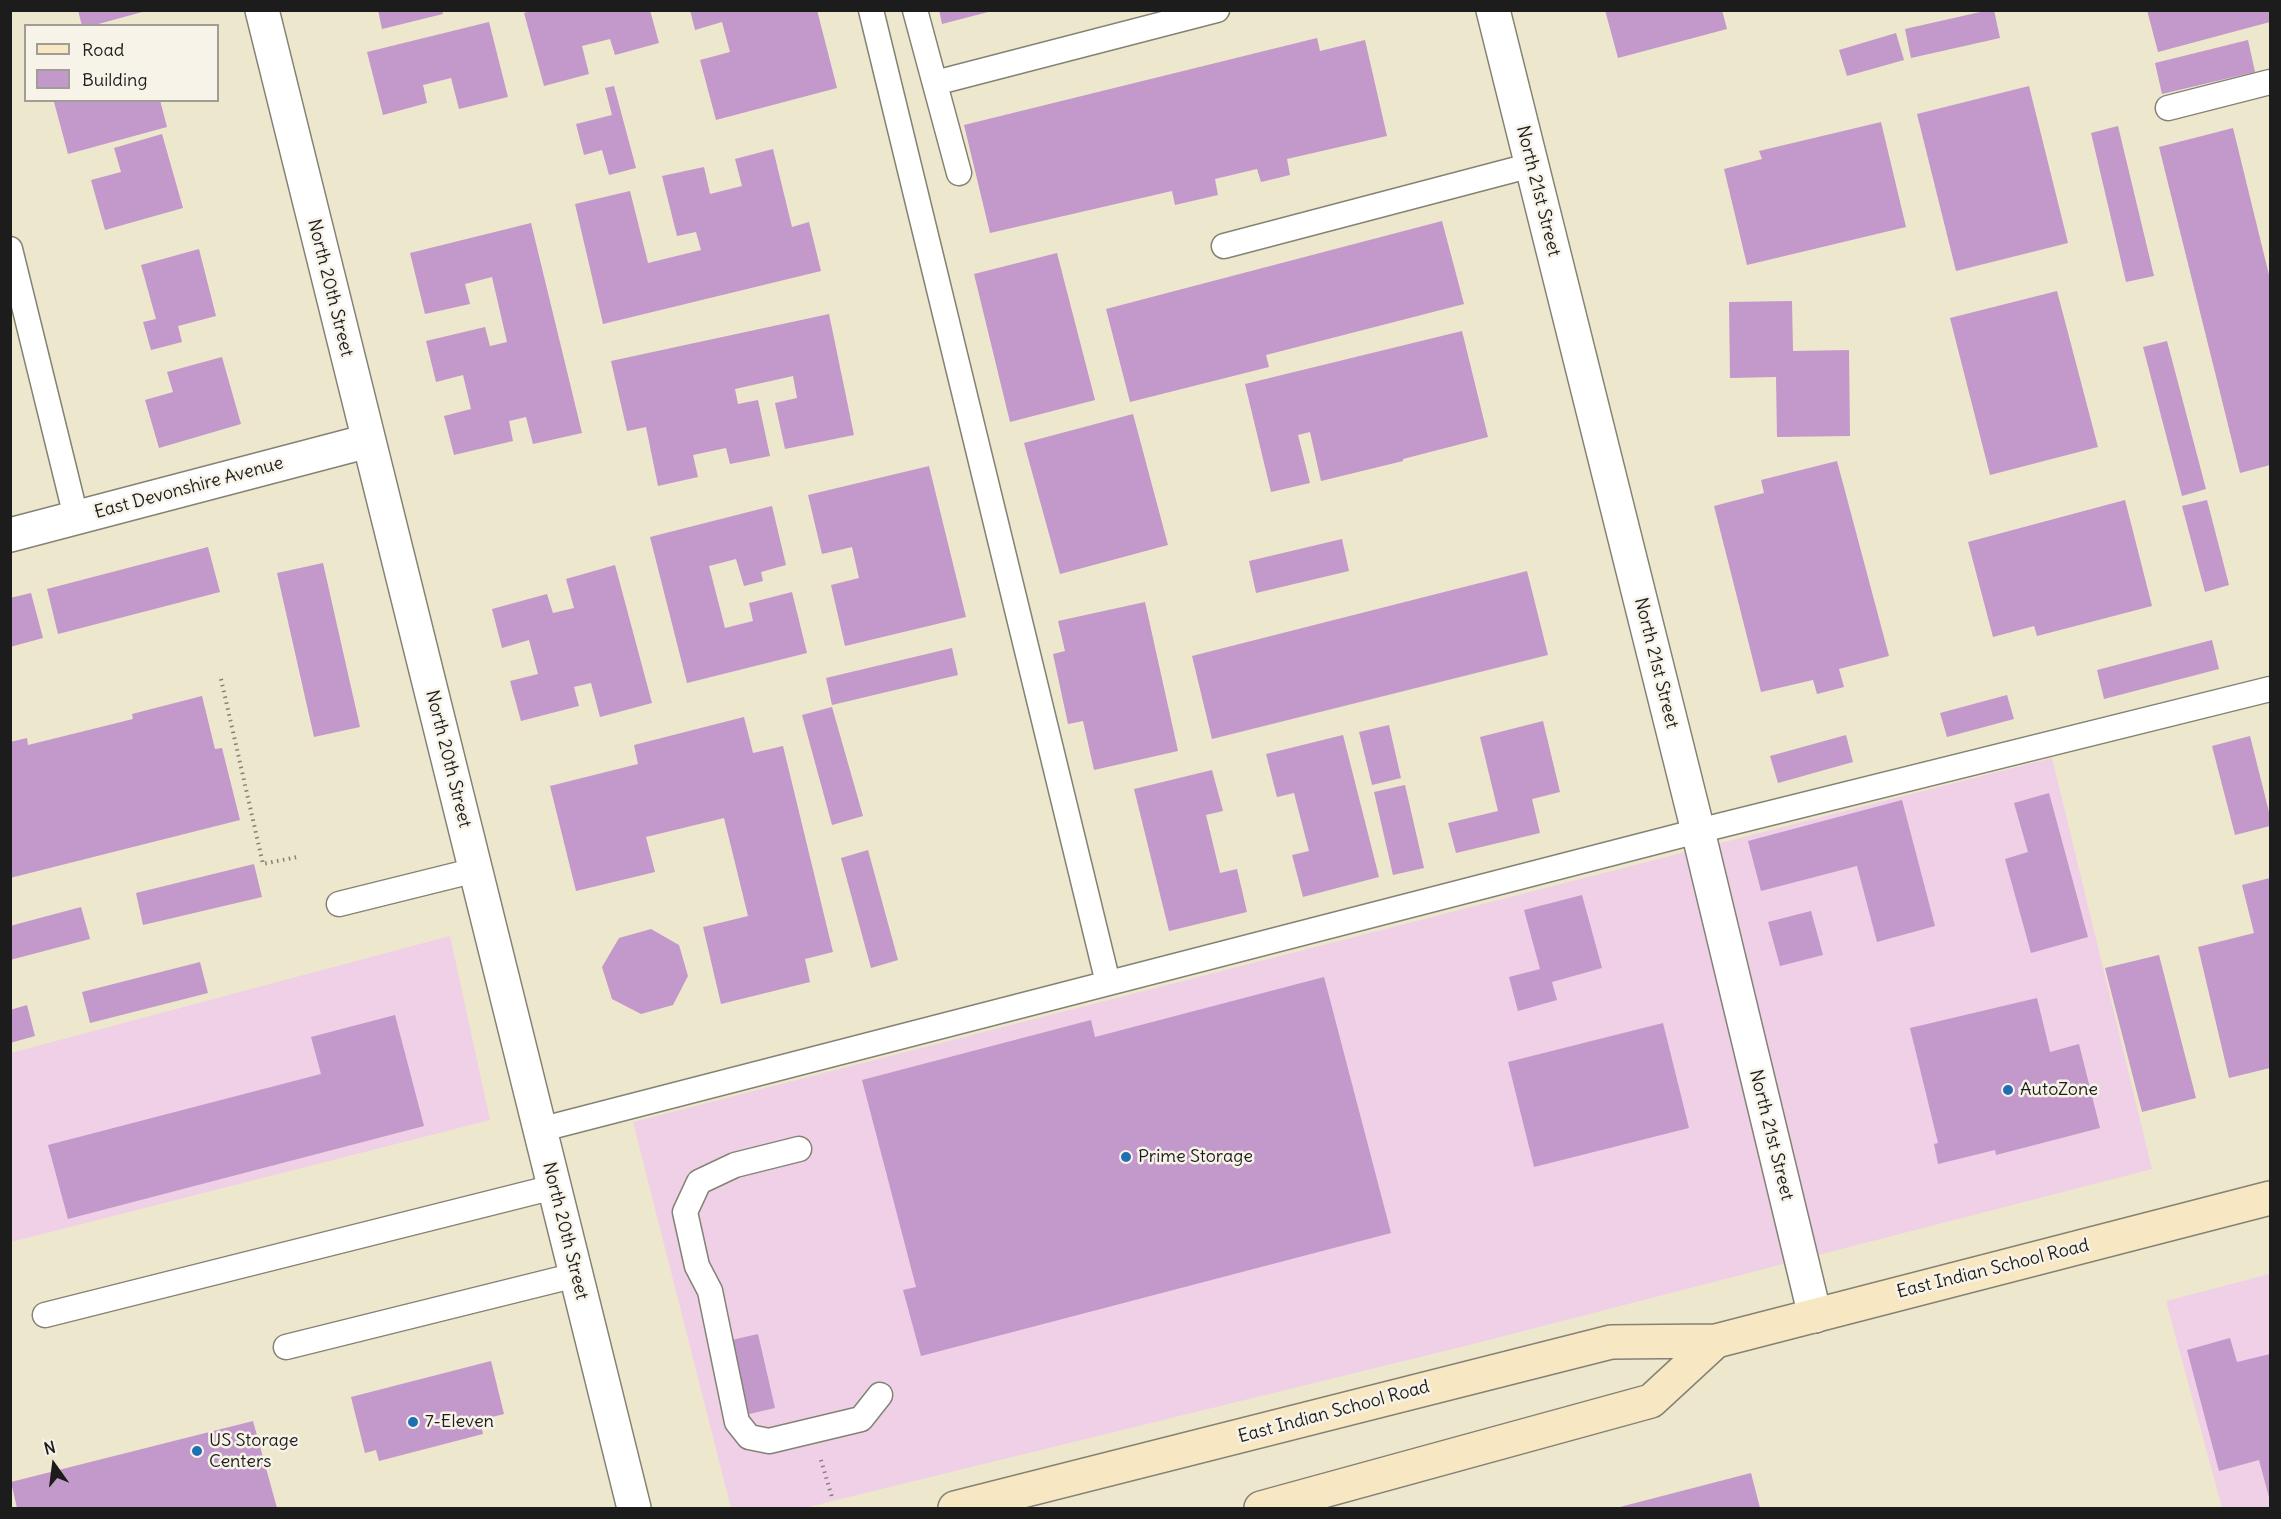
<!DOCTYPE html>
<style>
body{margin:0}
#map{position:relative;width:2281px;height:1519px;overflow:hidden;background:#ede7cd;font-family:Delius,sans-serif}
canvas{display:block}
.frame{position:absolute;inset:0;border:12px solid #1c1c1c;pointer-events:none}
.legend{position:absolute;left:24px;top:24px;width:195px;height:78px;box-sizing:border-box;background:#f7f3e8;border:2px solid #9f9d96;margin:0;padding:8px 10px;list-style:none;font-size:18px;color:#1c1c1c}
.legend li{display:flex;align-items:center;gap:12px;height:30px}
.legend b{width:30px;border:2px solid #9f9d96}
.north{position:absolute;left:24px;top:1435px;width:60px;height:60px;-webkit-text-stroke:4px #f7f3e8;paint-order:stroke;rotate:346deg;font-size:16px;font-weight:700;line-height:24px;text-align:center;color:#1c1c1c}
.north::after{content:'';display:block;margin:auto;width:21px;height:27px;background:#1c1c1c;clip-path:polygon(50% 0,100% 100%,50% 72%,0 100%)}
</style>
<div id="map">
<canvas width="2281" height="1519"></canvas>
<div class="frame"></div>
<ul class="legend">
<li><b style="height:8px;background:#f7e8c3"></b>Road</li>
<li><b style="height:16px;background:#c398ca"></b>Building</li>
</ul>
<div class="north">N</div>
</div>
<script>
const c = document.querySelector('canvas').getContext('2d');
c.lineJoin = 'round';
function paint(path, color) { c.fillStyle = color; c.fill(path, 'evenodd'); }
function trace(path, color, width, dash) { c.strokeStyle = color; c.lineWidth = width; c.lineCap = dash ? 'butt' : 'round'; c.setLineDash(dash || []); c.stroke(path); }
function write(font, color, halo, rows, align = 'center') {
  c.font = font + ' Delius,sans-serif'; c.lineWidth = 5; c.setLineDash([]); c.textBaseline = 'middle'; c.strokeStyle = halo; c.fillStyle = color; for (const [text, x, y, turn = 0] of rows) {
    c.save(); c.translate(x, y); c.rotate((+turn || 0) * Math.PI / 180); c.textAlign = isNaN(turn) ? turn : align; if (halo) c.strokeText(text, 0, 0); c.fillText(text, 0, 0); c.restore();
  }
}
paint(new Path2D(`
 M2052 758 2152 1169 1469 1345 804 1508H731L633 1122Z
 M450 936 490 1120 11 1242V1053Z
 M2270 1274V1508H2222L2166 1301Z`), '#efd0e6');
paint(new Path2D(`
 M78 10H146V11L91 26H82Z
 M378 10H442L443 14 382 29Z
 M533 10H650L659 43 615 55 610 39 582 46 589 74 544 86 524 13Z
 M690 10H817L837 88 716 120 700 60 730 52 722 22 695 30Z
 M939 10H992V11L942 24Z
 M1605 10H1722L1727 29 1618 58Z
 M1989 10H1994L2000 38 1911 58 1905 29Z
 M2147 10H2270V22L2158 52Z
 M489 22 508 97 459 109 451 78 423 85 427 103 383 115 367 52Z
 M1896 33 1904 60 1847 76 1839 50Z
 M1317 38 1320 51 1365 40 1387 136 1287 159 1290 175 1261 182 1257 169 1215 179 1218 195 1175 205 1172 191 990 233 964 125Z
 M2248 40 2255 72 2162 94 2155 63Z
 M614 86 636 168 609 175 602 150 584 155 576 124 612 115 605 88Z
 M2029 86 2068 243 1956 271 1917 114Z
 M59 100H160L167 127 68 154 54 102Z
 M1881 122 1906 227 1747 265 1724 169 1762 159 1759 151Z
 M2118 126 2154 276 2126 282 2091 133Z
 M2233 128 2270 279V465L2240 473 2159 147Z
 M162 134 183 208 105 230 91 180 121 172 114 148Z
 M773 149 792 227 809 222 821 271 603 324 575 204 630 191 648 263 701 250 696 232 677 236 662 176 704 167 710 194 742 186 735 159Z
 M1442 221 1464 304 1266 355 1269 367 1130 402 1106 309Z
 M531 223 582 433 533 444 526 417 509 421 513 441 454 455 444 416 471 409 463 375 436 382 426 341 485 327 490 346 507 342 492 277 465 284 470 304 425 314 410 253Z
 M199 249 216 316 178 326 182 342 151 350 143 322 156 319 141 265Z
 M1057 253 1095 400 1010 422 974 274Z
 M2057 291 2098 447 1990 475 1950 318Z
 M1792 301 1793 351 1849 350 1850 436 1777 437 1776 377 1730 378 1729 302Z
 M829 314 854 435 785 449 775 403 797 398 793 376 735 389 738 404 758 400 770 456 730 464 726 448 693 455 698 477 658 486 646 427 627 431 611 361Z
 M1462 331 1488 437 1403 459V461L1321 481 1310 432 1298 435 1310 483 1271 492 1245 384Z
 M2167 341 2206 489 2182 496 2143 347Z
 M222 357 241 424 159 448 145 400 173 392 167 372Z
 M1133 414 1168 545 1060 574 1024 443Z
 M1837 461 1889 656 1839 669 1844 687 1817 694 1813 680 1761 692 1714 506 1764 493 1761 480Z
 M929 466 966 617 845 646 831 585 859 578 852 547 822 554 808 495Z
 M2125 500 2152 606 2037 636 2034 626 1993 637 1968 542Z
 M2207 500 2229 585 2205 592 2182 506Z
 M772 506 786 565 761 572 763 581 744 586 736 559 709 566 725 628 753 621 749 603 792 592 807 653 687 683 650 537Z
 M1342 539 1349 571 1256 593 1249 561Z
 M208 547 220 592 58 634 47 589Z
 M323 563 360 727 314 737 277 573Z
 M615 565 652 703 600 717 591 683 574 687 579 706 521 721 510 681 538 674 529 640 502 648 492 609 547 594 553 613 574 608 566 579Z
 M1527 571 1548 655 1212 739 1192 656Z
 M31 593 43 638 10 647V598Z
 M1145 602 1178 751 1094 770 1083 721 1068 724 1053 654 1065 651 1058 621Z
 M2212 640 2219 669 2104 699 2097 670Z
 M952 648 958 675 832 705 826 678Z
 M2007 695 2014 719 1947 737 1940 713Z
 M202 696 215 749 222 748 240 820 10 878V742L27 738 28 745 133 719 132 714Z
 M832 707 863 816 832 825 802 715Z
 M744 717 753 753 783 746 833 952 805 959 810 982 721 1004 703 927 748 916 724 818 646 837 655 872 576 891 550 786 638 764 634 745Z
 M1543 721 1560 792 1532 799 1540 833 1456 853 1448 823 1498 811 1480 737Z
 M1389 725 1401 778 1372 785 1359 732Z
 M1343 735 1379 877 1303 897 1292 855 1309 851 1294 793 1277 797 1266 754Z
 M1846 735 1853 762 1778 783 1770 756Z
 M2250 736 2270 816V826L2235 835 2212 746Z
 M1212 770 1223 811 1206 815 1220 873 1237 869 1247 912 1169 931 1134 789Z
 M1405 785 1424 868 1393 875 1374 792Z
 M2049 793 2088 937 2031 953 2005 859 2028 852 2014 803Z
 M1902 800 1935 926 1877 942 1857 866 1761 891 1748 841Z
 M868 850 898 960 871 968 841 858Z
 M254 864 262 897 143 925 136 893Z
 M2270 878V1068L2229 1078 2198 947 2254 933 2242 885Z
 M1582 895 1602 968 1552 982 1557 1000 1518 1011 1509 977 1540 969 1524 910Z
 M81 907 90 939 10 960V926Z
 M1811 911 1823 955 1780 966 1768 922Z
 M651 929 679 945 688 976 673 1005 641 1014 612 999 602 967 619 938Z
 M2159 955 2196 1098 2142 1112 2105 968Z
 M200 962 208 993 90 1023 82 992Z
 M1324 977 1391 1233 921 1356 903 1290 916 1287 862 1080 1091 1020 1095 1037Z
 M2037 998 2050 1052 2079 1044 2100 1128 1996 1155 1995 1150 1938 1164 1934 1144 1938 1143 1910 1028Z
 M27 1005 35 1036 10 1043V1010Z
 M395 1015 424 1126 68 1219 48 1145 321 1074 311 1037Z
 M1663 1023 1689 1128 1534 1167 1508 1062Z
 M758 1334 775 1408 749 1414 732 1340Z
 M2230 1338 2237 1362 2270 1354V1501L2259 1460 2219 1471 2187 1350Z
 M491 1361 504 1414 480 1420 483 1434 379 1461 376 1450 365 1453 351 1397Z
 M253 1421 277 1508H17L11 1482Z
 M1751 1473 1760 1508H1616Z`), '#c398ca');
const service = new Path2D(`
 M871 10 1108 983
 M915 10 959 173
 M935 83 1217 10
 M2168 108 2270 82
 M1224 246 1532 165
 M10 249 76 517
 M339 904 476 870
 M539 1130 1698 831 2270 689
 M799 1149 735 1165 699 1182 685 1212 697 1266 710 1291 737 1422 749 1437 769 1441 861 1419 880 1395
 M45 1315 554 1187
 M286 1347 576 1275`);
const minor = new Path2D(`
 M1493 10 1698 831 1815 1316
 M10 535 368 441`);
const tertiary = new Path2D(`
 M262 10 634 1508`);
const secondary = new Path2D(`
 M955 1508 1611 1342 1716 1341 2270 1198
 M1261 1508 1651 1401 1716 1341`);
trace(service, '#848274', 27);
trace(minor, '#848274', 36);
trace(tertiary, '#848274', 36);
trace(secondary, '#848274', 36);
trace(new Path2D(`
 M221 679 263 864 297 857
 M821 1460 832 1497`), '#848274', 4, [1.5, 4.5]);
trace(service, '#fff', 24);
trace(minor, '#fff', 33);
trace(tertiary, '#fff', 33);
trace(secondary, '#f7e8c3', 33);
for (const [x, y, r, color] of [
 [2008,1090,6,"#1f6fb2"],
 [1126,1157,6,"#1f6fb2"],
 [413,1422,6,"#1f6fb2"],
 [197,1451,6,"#1f6fb2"]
]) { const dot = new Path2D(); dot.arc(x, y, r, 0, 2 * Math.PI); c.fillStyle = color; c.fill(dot); trace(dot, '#f7f3e8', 2); }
write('18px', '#1c1c1c', '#f7f3e8', [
 ["North 21st Street",1538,191,76],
 ["North 20th Street",330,288,76],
 ["East Devonshire Avenue",189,488,-15],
 ["North 21st Street",1656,663,76],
 ["North 20th Street",448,759,76],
 ["North 21st Street",1771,1135,76],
 ["North 20th Street",565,1231,76],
 ["East Indian School Road",1993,1269,-14],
 ["East Indian School Road",1334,1412,-15]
]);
write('18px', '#1c1c1c', '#f7f3e8', [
 ["AutoZone",2020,1090],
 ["Prime Storage",1138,1157],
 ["7-Eleven",425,1422],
 ["US Storage",209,1441],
 ["Centers",209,1462]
], 'left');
</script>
